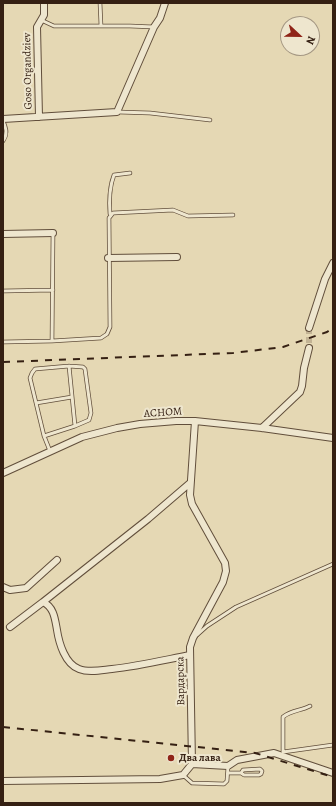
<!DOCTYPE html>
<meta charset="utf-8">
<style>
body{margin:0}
#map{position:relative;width:336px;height:806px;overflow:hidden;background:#e5d8b4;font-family:Alegreya,serif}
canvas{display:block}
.frame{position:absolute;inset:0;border:4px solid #352013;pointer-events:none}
.north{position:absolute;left:280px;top:16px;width:40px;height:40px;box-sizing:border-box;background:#eee6ce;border:1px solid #a49783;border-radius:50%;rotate:112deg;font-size:11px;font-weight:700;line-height:16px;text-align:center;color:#352013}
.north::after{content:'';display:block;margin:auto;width:14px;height:18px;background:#8f2418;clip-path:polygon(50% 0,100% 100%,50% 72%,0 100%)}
</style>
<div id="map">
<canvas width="336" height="806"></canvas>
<div class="frame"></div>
<div class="north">N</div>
</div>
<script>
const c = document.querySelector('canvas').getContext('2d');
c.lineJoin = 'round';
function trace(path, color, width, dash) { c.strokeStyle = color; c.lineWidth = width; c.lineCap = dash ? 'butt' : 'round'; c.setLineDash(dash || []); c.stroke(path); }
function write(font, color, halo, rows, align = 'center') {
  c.font = font + ' Alegreya,serif'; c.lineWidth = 4; c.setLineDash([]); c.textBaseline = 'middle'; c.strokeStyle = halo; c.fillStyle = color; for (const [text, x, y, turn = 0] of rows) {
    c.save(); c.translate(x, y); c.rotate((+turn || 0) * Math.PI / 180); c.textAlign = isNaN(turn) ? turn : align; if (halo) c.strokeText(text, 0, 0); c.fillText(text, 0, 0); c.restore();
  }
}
trace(new Path2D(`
 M309 328V348`), '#c2b394', 6, [6, 3]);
const lane = new Path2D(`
 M100 3 101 26
 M41 20 54 26H130L154 27
 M118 112 150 113 210 120
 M3 121C6 128 8 134 3 141
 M110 214C109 201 109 188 114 175L130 173
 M3 291 53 290
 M52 341 53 233
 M3 342 52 341 101 338 107 334 110 327 109 218 113 213 173 210 188 216 233 215
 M69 366 75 426
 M36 403 72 397
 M44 436 75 426 89 420 91 413 85 369 83 367 69 366 35 369 32 373 30 378 44 436 50 451
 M197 635 207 626 236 607 333 564
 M283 752V717C291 710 301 711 310 706
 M283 752 333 745
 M228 773H241L243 770 260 769 262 771 261 774 259 775H244L241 773
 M183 775 192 783 224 784 227 781 228 766`);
const street = new Path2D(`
 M39 117 37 27 44 15V3
 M3 119 117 112 154 27 160 18 165 3
 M3 234 53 233
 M108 258 177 257
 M309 328 325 279 333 263
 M262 428 300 392 302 386 304 368 309 348
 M3 473 82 437 117 428 140 424 176 421H195L262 428 333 438
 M3 587 10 590 26 588 57 560
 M43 602 148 519 190 483
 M10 627 43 602C54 607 55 619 57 630 59 643 65 664 79 669 89 673 102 670 112 669 139 666 164 660 190 655
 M192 764 228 766 237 760 274 753 333 773
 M3 781 160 779 183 775 192 764 190 647 193 638 223 582 226 571 225 563 192 504 190 495 195 421`);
trace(lane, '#614e3b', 4.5);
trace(street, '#614e3b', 8);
trace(lane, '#eee6ce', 3);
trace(street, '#eee6ce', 6);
trace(new Path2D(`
 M3 362 233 353 283 347 327 332 333 328
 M3 727 255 753 333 777`), '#352013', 2, [7, 7]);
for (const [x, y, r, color] of [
 [171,758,4,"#8f2418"]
]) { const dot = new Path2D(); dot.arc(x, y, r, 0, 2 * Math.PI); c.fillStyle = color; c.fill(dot); trace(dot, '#eee6ce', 1.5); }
write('11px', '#352013', '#eee6ce', [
 ["Goso Organdziev",28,71,-91],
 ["АСНОМ",163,413,-4],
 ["Вардарска",181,681,-91]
]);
write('bold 11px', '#352013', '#eee6ce', [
 ["Два лава",179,758]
], 'left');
</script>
